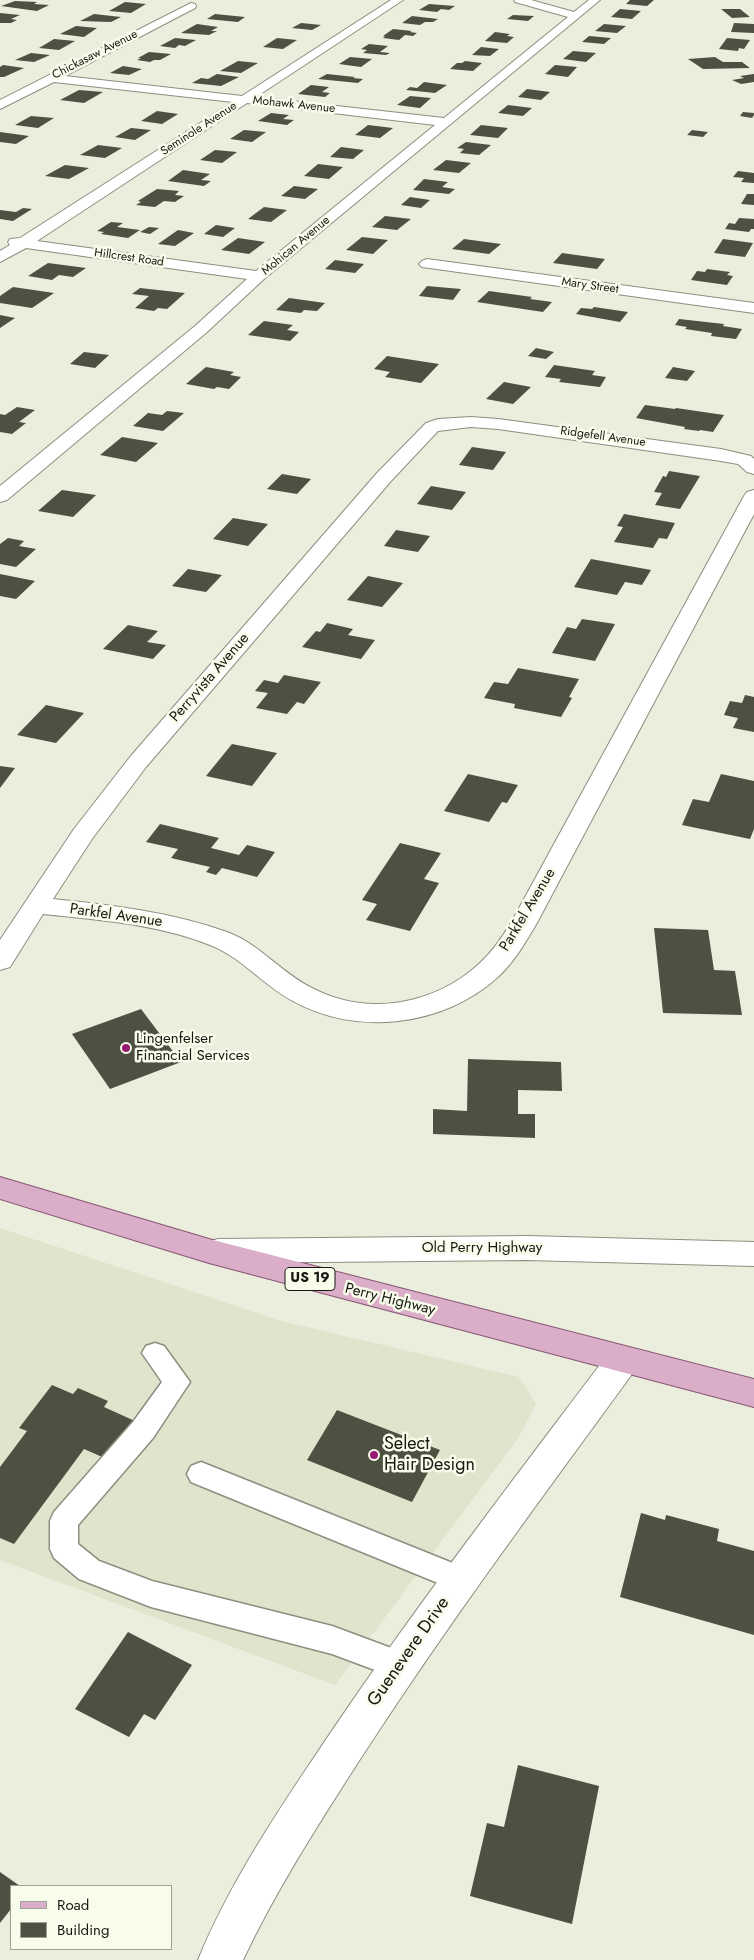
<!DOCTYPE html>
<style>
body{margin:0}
#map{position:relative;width:754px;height:1960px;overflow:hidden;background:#ebeedd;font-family:Jost,sans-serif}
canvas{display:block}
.legend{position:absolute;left:10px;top:1885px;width:162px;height:65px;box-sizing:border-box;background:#f8fcea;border:1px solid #9ea194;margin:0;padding:6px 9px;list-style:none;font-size:15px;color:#171812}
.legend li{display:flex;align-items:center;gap:10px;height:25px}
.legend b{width:25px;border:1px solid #9ea194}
</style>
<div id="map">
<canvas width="754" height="1960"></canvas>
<ul class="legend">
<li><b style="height:6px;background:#daadc9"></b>Road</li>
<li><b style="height:14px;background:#4e5142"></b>Building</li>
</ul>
</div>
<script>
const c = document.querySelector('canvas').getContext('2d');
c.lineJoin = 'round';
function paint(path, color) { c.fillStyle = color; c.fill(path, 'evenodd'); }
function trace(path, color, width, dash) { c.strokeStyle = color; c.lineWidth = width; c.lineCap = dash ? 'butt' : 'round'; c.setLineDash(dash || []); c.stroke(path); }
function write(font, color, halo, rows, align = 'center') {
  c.font = font + ' Jost,sans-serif'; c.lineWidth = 5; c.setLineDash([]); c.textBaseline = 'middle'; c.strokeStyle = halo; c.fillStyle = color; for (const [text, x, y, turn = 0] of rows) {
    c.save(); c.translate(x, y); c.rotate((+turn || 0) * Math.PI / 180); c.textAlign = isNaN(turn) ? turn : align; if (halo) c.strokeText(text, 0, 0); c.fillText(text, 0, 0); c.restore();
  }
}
paint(new Path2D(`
 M0 1228 281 1321 519 1377 536 1404 519 1437 335 1685 0 1560Z`), '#dfe4cc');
paint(new Path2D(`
 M630 0H654L647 6 626 4Z
 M15 1 37 2 34 4 49 5 37 11 1 6Z
 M125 2 146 4 131 13 109 11Z
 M429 4 455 6 449 10 441 9 437 12 419 10Z
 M620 9 641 11 632 19 611 17Z
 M721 9H740L750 17 732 18Z
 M0 13 20 15 11 19 17 20 11 23H0Z
 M94 14 121 17 111 22 80 21Z
 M215 14 245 17 238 22 207 19Z
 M513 15 534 16 528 21 507 19Z
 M412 16 438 19 433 22H425L420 25 402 23Z
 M301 23 321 25 312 30 292 28Z
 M734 23 754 24V33L731 32Z
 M197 24 218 27 211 31H217L209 35 181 33Z
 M604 24 626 26 617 33 595 31Z
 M76 26 97 28 84 37 60 34Z
 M393 29 412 31 410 32 417 33 413 36 405 35 399 40 383 38 385 36H383Z
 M495 32 510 34 507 36 514 37 507 43 485 41Z
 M589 36 611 38 604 44 582 42Z
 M175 38 196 40 185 46 179 45 175 48 160 46Z
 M277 38 297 40 283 49 263 47Z
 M727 38 750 40 744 49 739 48 738 51 719 49Z
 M54 39 75 41 59 50 39 48Z
 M369 44 388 46 380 52 390 53 386 55 363 53 367 50 361 49Z
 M481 47 499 49 490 56 472 55Z
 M573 51 596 53 586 62 563 59Z
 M149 52 171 54 160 60H154L150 62 137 60 141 58H138Z
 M31 53 50 55 34 62 15 60Z
 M350 57 372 59 361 67 339 64Z
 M715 57 723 62H742L750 68 703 69 688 59Z
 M238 61 258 63 241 73 220 71Z
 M465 61 482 63 473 71 450 69 457 63H462Z
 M3 65 24 68 4 77H0V67Z
 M555 65 577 67 568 77 545 74Z
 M123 66 142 69 129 75 110 73Z
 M217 74 239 77 221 86 192 83 201 78 208 79Z
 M327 74 355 77 353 78 363 79 358 83 318 79Z
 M754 74V82L741 84 732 80 744 78 740 76Z
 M424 82 447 85 435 93 406 90 410 87 417 88Z
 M311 85 329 87 322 92 330 93 325 97 298 94Z
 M527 89 550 92 541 100 518 97Z
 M79 90 103 92 84 103 60 100Z
 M410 96 431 98 420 108 397 105Z
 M508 105 532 108 523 116 498 113Z
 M157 111 178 114 162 124 141 121Z
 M743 112 754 113V115L752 118 740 116Z
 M271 113 289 115 283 119 294 120 287 125 258 121Z
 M31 116 54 118 38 128 15 125Z
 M368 125 393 128 380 138 355 135Z
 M481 125 508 128 498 138 470 135Z
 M131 128 151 130 135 140 115 137Z
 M244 130 266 132 252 142 230 139Z
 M692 130 708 132 703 137 687 135Z
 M0 132 29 136 16 144 0 142Z
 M466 142 491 145 479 155 460 153 464 149 457 148Z
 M98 145 122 148 105 158 80 155Z
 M341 147 364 150 353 159 330 157Z
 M215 150 237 152 222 163 200 160Z
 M446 160 471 163 459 173 433 170Z
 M318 164 343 167 329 179 304 176Z
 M65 165 89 168 69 179 45 176Z
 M183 170 210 174 201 180 211 181 204 186 168 181Z
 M738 171 754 173V183L741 182 744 178 733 177Z
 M424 179 448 182 442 187 455 189 449 194 413 190Z
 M294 186 318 189 305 199 281 196Z
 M157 189 179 191 175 195 184 196 175 202 164 201 155 207 136 205 141 202 138 201Z
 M747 194H754V205L741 204Z
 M410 197 430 200 421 208 401 205Z
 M264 207 287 210 271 222 248 219Z
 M23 208 32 209 13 221 0 219V210L16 212Z
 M385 216 411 219 397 230 372 227Z
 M739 218 754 219V229H751L749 232 725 229 729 223 735 224Z
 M111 222 123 223 117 227 140 230 128 238 101 234 104 232 97 231Z
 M216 225 235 228 223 237 204 234Z
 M149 227 159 228 150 234 140 232Z
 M178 230 194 233 175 246 158 244Z
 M362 237 388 240 373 254 346 250Z
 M238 238 265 242 249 254 221 250Z
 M464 239 501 244 489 254 452 249Z
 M723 239 753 243 745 257 714 253Z
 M562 253 605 259 597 269 553 263Z
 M335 260 364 264 355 273 325 269Z
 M48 263 86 268 73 277 59 275 52 280 28 276Z
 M707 269 730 272 727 275 733 276 727 285 691 280 697 271 705 272Z
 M427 286 461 289 453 300 419 296Z
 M13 287 54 293 32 308 0 303V296Z
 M140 288 185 293 167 309 158 308 154 311 135 308 149 296 132 294Z
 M489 291 532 297 530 299 552 302 543 312 477 302Z
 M289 298 325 303 317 311 304 310 301 313 276 310Z
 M594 307 628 312 620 322 576 314 581 308 592 309Z
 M0 315 15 318 0 328Z
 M679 319 724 324 723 326 742 329 736 339 711 336 712 333 685 329 687 327 675 325Z
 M264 321 293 325 287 330 299 332 290 341 248 335Z
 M536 348 554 352 546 359 528 356Z
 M84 352 109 355 95 368 70 364Z
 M387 356 439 364 421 383 385 377 390 372 374 369Z
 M554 365 595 371 592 375 606 377 600 387 559 382 561 379 545 377Z
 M206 367 234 372 230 375 241 377 229 389 217 387 214 389 186 384Z
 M673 367 695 371 687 381 665 378Z
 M504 382 531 387 513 404 486 399Z
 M645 405 675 409 676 408 724 415 713 432 700 430 699 431 684 429 685 427 636 418Z
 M17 407 35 410 19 422 26 423 12 434 0 432V414L5 415Z
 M167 411 184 413 163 431 133 426 148 413 162 415Z
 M122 437 158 443 136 462 100 455Z
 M472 447 506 452 493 470 459 465Z
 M669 471 700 476 680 509 655 505 662 493 654 492 663 476 666 477Z
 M282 474 311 479 297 494 267 489Z
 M431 486 466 492 452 510 417 504Z
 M62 490 96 495 73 517 38 511Z
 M624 514 675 523 667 539 659 538 653 548 614 542 623 527 617 526Z
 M233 518 268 524 248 546 213 539Z
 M396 530 430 536 418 552 384 546Z
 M8 538 24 541 19 546 36 549 16 567 0 564V544Z
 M591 559 651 570 642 585 625 582 617 595 574 587Z
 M188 569 222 575 206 592 172 586Z
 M0 574 35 581 16 599 0 596Z
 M368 576 403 583 382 607 347 600Z
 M582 619 615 624 595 661 552 653 567 627 576 629Z
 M327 623 353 629 348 635 375 640 361 659 302 647 316 631 320 632Z
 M128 625 158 631 147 642 166 645 153 659 103 649Z
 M518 668 579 679 569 697 572 698 561 717 514 708 515 704 484 698 494 682 508 684Z
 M284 675 321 682 304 704 297 702 287 714 256 708 268 693 255 691 264 680 278 683Z
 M745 695 754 697V732L733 728 738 718 724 715 730 701 742 703Z
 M46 705 84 713 56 743 17 735Z
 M232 744 277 753 252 786 206 776Z
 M0 766 15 768 0 788Z
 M468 774 518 785 507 803 502 802 489 822 444 811Z
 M721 774 754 781V829L750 839 682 825 693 799 709 802Z
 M160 824 219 838 211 848 239 855 247 845 275 852 257 877 222 868 216 875 206 872 210 867 171 858 178 849 146 842Z
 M400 843 441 853 424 879 439 883 410 931 366 920 377 904 362 900Z
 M654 928 708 930 714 970 735 971 742 1015 663 1013Z
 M141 1009 181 1062 110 1089 72 1034Z
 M468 1059 561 1062 562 1091 518 1090V1114H535V1138L433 1134V1109L467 1111Z
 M52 1385 73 1394 78 1388 108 1401 104 1407 137 1422 109 1460 84 1449 14 1544 0 1538V1467L27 1431 19 1428Z
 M337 1410 440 1450 412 1502 307 1460Z
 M641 1513 665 1520 666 1515 719 1529 717 1541 754 1551V1635L620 1597Z
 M128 1632 192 1665 155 1720 144 1714 129 1737 75 1709Z
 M518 1765 599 1786 572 1924 470 1896 487 1823 504 1827Z
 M0 1872 20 1886H11V1909L0 1923Z`), '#4e5142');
const lane = new Path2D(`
 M155 1343 164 1346 190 1382 153 1438 78 1525V1544L99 1561 152 1581 332 1626 410 1655 414 1665 410 1675 399 1679 332 1654 151 1607 79 1579 54 1558 50 1549V1521L54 1512 133 1422 162 1382 142 1353 146 1346Z
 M201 1462 470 1570 475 1579 470 1588 460 1592 191 1482 187 1474 191 1466Z`);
const street = new Path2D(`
 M391 0H403L256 97 444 118 568 17 515 2 514 0H531L574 12 589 0H600L264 279 207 332 7 500 0 502V486L195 326 247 279 26 248 0 262V251L10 245 8 242 10 239 20 238 233 102 54 82 0 109V100L191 3 195 4 196 6 195 8 65 76 242 96ZM247 103 435 125 256 271 37 241Z
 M427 259 754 303V313L422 267 419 264 422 261Z
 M471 417 498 419 721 449 751 456 754 459V474L747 472 738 464 721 461 498 429 471 427 438 431 391 481 146 767 92 839 53 899C111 905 171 912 227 932 260 944 281 973 312 988 367 1017 435 1005 480 963 493 951 503 936 512 921L744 496 747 492 754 490V514L538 921C527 940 515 961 499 976 444 1027 355 1037 291 1000 262 984 241 957 210 945 158 924 99 920 43 914L10 967 0 970V940L74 829 130 757 377 473 426 423 438 419Z
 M623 1346 635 1350 640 1360 635 1370C540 1500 444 1629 357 1764 316 1828 275 1892 243 1960H198C230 1882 278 1811 325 1741 415 1607 514 1479 611 1350Z`);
const secondary = new Path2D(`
 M527 1236 754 1242V1266L527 1260 218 1263 207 1260 202 1251 207 1242 218 1239Z`);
const primary = new Path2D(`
 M0 1177 209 1239 754 1379V1407L209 1263 0 1199Z`);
trace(lane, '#8c8f7f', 3);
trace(street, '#8c8f7f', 2);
trace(secondary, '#8c8f7f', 2);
trace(primary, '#865672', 2);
paint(lane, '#fff');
paint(street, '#fff');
paint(secondary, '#fff');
paint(primary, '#daadc9');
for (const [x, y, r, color] of [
 [126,1048,5,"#961a73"],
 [374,1455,5,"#961a73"]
]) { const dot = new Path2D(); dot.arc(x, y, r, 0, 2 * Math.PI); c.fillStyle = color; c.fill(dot); trace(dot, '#f8fcea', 2); }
write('12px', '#171812', '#f8fcea', [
 ["Chickasaw Avenue",95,55,-27],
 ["Mohawk Avenue",294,105,6],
 ["Seminole Avenue",199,129,-33],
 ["Mohican Avenue",296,246,-40],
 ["Hillcrest Road",129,258,8],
 ["Mary Street",590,286,8],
 ["Ridgefell Avenue",603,437,8]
]);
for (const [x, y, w] of [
 [310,1279,50]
]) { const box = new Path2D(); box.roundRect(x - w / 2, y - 11.5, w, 23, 4); c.fillStyle = '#f8fcea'; c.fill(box); trace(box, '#171812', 1); }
write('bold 14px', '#171812', null, [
 ["US 19",310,1279]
]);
write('15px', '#171812', '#f8fcea', [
 ["Perryvista Avenue",210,678,-49],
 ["Parkfel Avenue",528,910,-59],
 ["Parkfel Avenue",116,916,8],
 ["Old Perry Highway",482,1248],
 ["Perry Highway",390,1300,14]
]);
write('15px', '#171812', '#f8fcea', [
 ["Lingenfelser",136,1039],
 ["Financial Services",136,1056]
], 'left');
write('18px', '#171812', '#f8fcea', [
 ["Select",384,1445],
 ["Hair Design",384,1466]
], 'left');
write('18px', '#171812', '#f8fcea', [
 ["Guenevere Drive",409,1652,-55]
]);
</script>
